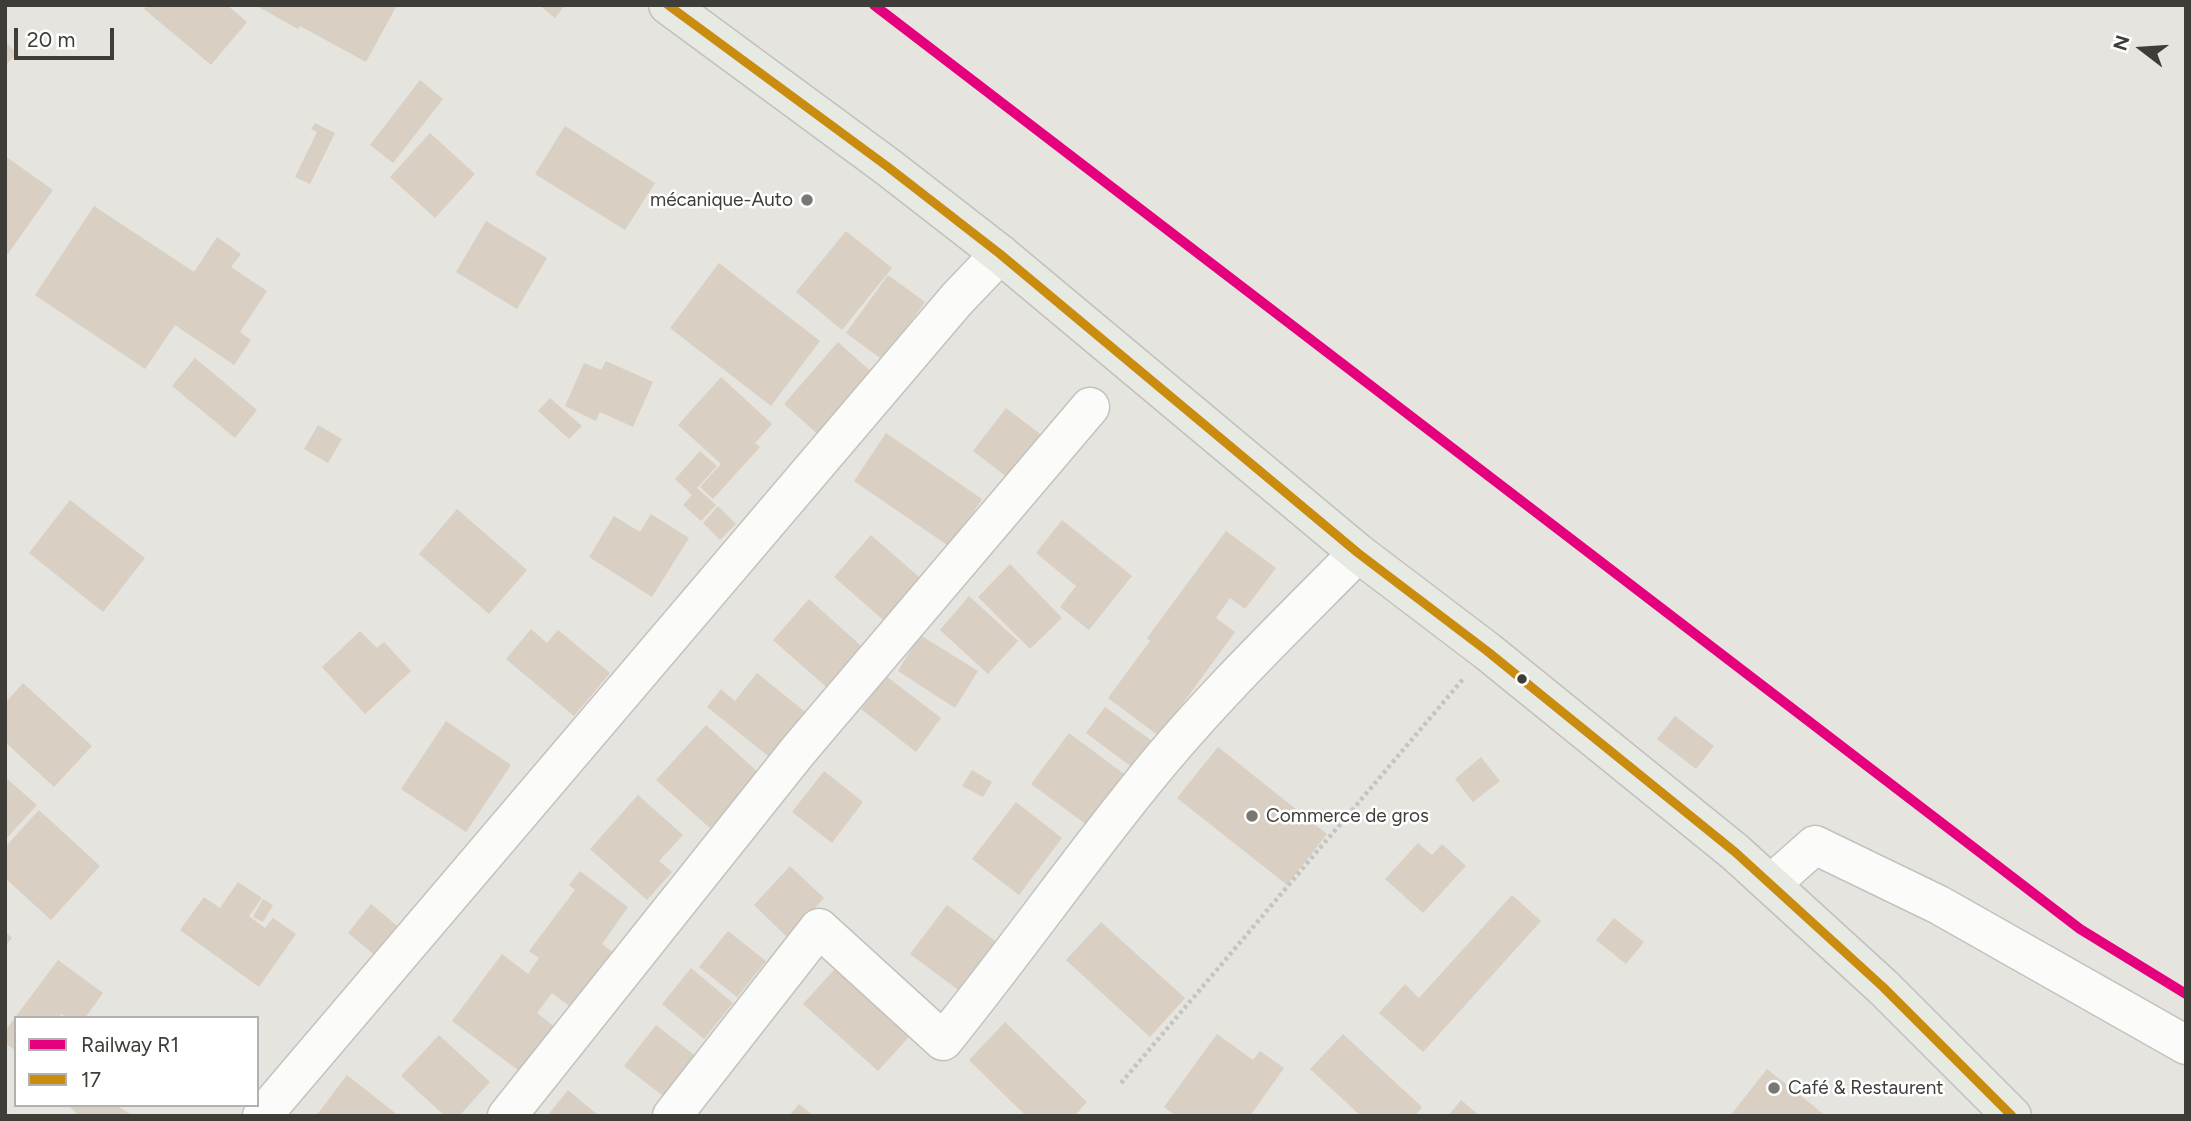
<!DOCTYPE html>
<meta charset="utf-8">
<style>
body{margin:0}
#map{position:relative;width:2191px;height:1121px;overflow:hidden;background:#e6e4de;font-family:Figtree,sans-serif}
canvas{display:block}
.frame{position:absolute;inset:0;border:7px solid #3e3d38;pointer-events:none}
.legend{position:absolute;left:14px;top:1016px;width:245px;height:91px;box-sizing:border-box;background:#fff;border:2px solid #b2b1af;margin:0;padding:9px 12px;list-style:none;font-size:21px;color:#3e3d38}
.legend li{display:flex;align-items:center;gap:14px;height:35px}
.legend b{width:35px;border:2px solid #b2b1af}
.north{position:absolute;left:2107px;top:14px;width:70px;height:70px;-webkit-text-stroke:5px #fff;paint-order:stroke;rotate:287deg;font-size:19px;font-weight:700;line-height:28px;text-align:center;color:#3e3d38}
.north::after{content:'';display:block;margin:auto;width:24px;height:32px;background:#3e3d38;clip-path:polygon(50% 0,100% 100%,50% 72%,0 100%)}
.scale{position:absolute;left:14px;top:28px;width:100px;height:32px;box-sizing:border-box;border:4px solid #3e3d38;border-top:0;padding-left:9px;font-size:21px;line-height:24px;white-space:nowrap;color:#3e3d38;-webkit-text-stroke:5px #fff;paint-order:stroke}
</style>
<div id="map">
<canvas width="2191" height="1121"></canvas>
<div class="frame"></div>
<ul class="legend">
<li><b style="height:9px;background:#e5007d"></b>Railway R1</li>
<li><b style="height:9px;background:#c98c0e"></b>17</li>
</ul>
<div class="north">N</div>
<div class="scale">20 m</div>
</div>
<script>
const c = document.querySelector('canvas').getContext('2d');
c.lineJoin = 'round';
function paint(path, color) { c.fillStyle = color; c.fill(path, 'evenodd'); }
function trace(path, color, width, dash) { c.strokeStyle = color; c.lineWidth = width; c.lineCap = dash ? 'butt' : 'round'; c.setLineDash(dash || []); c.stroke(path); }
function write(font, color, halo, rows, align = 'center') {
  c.font = font + ' Figtree,sans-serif'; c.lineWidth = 5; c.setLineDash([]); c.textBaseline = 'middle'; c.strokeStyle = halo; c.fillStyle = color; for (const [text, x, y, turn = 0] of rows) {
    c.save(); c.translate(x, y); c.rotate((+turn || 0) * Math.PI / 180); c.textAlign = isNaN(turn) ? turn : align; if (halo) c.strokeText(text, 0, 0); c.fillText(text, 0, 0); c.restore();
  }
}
paint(new Path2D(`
 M147 5H227L247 22 211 65 144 9Z
 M255 5H397L366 62 300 26 298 29Z
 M539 5H565L555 18Z
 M5 42 17 53 5 66Z
 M420 80 443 99 393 163 370 145Z
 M315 123 335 133 310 184 295 177 317 132 311 129Z
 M565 126 655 183 625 230 535 174Z
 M430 133 475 174 435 218 390 177Z
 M5 156 53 190 5 258Z
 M94 206 194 272 217 237 241 254 231 267 267 291 240 332 251 340 234 365 175 325 145 369 35 295Z
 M486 221 547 258 517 309 456 272Z
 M846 231 892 268 842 330 796 292Z
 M719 263 820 341 771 406 670 328Z
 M888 275 925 302 883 360 846 333Z
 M838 342 877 377 823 439 784 404Z
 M195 358 257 410 235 438 172 386Z
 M606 361 653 382 633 427 600 412 596 421 565 406 584 363 601 370Z
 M721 377 772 424 755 443 760 447 713 499 700 487 721 464 678 425Z
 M550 398 582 426 569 439 538 411Z
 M1006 408 1044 437 1011 480 973 451Z
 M318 425 342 439 328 463 304 449Z
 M886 433 982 499 950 547 854 481Z
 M700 451 717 466 697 488 716 505 701 521 683 505 692 495 675 479Z
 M70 500 145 558 103 612 29 553Z
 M718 506 736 524 720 540 703 523Z
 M457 509 527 570 489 614 419 554Z
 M651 514 689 538 652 597 589 557 614 516 640 532Z
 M1062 520 1132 576 1089 630 1060 607 1076 586 1036 553Z
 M1226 531 1276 568 1245 609 1230 598 1216 618 1235 632 1159 736 1108 698 1150 641 1147 638Z
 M871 535 926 583 889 625 834 577Z
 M1010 564 1062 618 1030 649 978 597Z
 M969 596 1018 641 988 674 940 630Z
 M809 599 869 653 833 693 773 640Z
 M531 629 547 643 558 630 610 673 574 716 506 659Z
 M360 631 377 648 384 642 411 671 365 714 322 667Z
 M920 635 978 671 955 708 898 671Z
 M757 673 809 715 773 760 707 707 721 689 735 701Z
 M886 676 941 718 916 752 861 709Z
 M23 683 92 746 54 787 5 742V703Z
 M1105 707 1152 741 1133 768 1086 733Z
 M1675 716 1714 746 1696 769 1657 739Z
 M446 721 511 765 466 832 401 789Z
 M706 725 759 773 710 828 656 780Z
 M1069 733 1124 774 1087 825 1031 784Z
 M1218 747 1327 834 1287 885 1177 798Z
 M1481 757 1500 781 1473 802 1455 779Z
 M972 770 992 782 983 797 962 786Z
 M824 771 863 802 832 843 792 812Z
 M5 777 37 805 5 840Z
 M638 795 683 835 659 861 672 872 647 900 590 849Z
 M1016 802 1062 838 1019 895 972 859Z
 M39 810 100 866 51 920 5 878V847Z
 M1418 843 1432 855 1442 844 1466 866 1423 913 1385 879Z
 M790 866 824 898 788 938 754 905Z
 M580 871 628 907 602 944 615 954 573 1009 552 993 537 1013 560 1031 526 1076 452 1021 502 954 528 974 539 958 529 951 575 890 569 885Z
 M238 882 262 898 249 916 265 928 273 918 296 934 259 987 180 930 204 897 220 908Z
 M1512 895 1541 921 1423 1052 1379 1013 1405 984 1419 998Z
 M263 899 273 905 263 922 253 917Z
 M371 904 407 934 383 962 348 933Z
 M947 905 998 943 961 992 910 954Z
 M1614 918 1644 942 1626 964 1596 940Z
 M1101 922 1185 998 1150 1037 1066 960Z
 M5 931 12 938 5 946Z
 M728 931 766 961 737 997 699 967Z
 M58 960 103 993 85 1018H67L61 1014 59 1018H16V1051L5 1043V1031Z
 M842 961 917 1028 878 1071 803 1004Z
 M691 968 733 1003 704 1039 662 1004Z
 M1005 1022 1087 1102 1074 1116H1026L969 1060Z
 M656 1025 703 1062 671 1102 624 1066Z
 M1217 1034 1253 1060 1260 1051 1284 1068 1250 1116H1176L1164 1107Z
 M1343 1034 1422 1107 1415 1116H1361L1310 1069Z
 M439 1035 490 1082 459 1116H445L401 1076Z
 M1767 1069 1826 1116H1730Z
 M347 1075 399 1116H316Z
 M568 1090 599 1116H547Z
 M1461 1100 1480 1116H1448Z
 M799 1104 814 1116H789Z
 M68 1105H116L133 1116H79Z`), '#d9cfc3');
const minor = new Path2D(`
 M1771 884 1815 845 1939 905 2186 1045
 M262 1116 957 299 1000 254
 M507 1116 798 751 1090 407
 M672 1116 819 928 943 1041C1012 956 1075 866 1144 781 1209 700 1285 627 1358 553`);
const major = new Path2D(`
 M668 5 888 167 1000 254 1358 553 1487 651 1735 852 1883 987 2012 1116`);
trace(minor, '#c3c2bd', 41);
trace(major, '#c1c0bc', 41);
trace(new Path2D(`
 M1121 1083 1464 678`), '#c5c4c2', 4.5, [3.5, 3.5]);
trace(minor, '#fbfbfa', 38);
trace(major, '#e7e9e3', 38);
trace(new Path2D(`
 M668 5 888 167 1000 254 1358 553 1487 651 1735 852 1883 987 2012 1116`), '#c98c0e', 9);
trace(new Path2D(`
 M874 5 2080 929 2186 994`), '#e5007d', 10);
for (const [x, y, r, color] of [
 [807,200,7,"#797772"],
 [1522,679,6,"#3e3d38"],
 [1252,816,7,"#797772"],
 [1774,1088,7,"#797772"]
]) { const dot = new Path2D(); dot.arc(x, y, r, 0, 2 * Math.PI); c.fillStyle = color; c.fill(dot); trace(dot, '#fff', 2.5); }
write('19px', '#3e3d38', '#fff', [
 ["mécanique-Auto",793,200,"right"],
 ["Commerce de gros",1266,816],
 ["Café & Restaurent",1788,1088]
], 'left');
</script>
